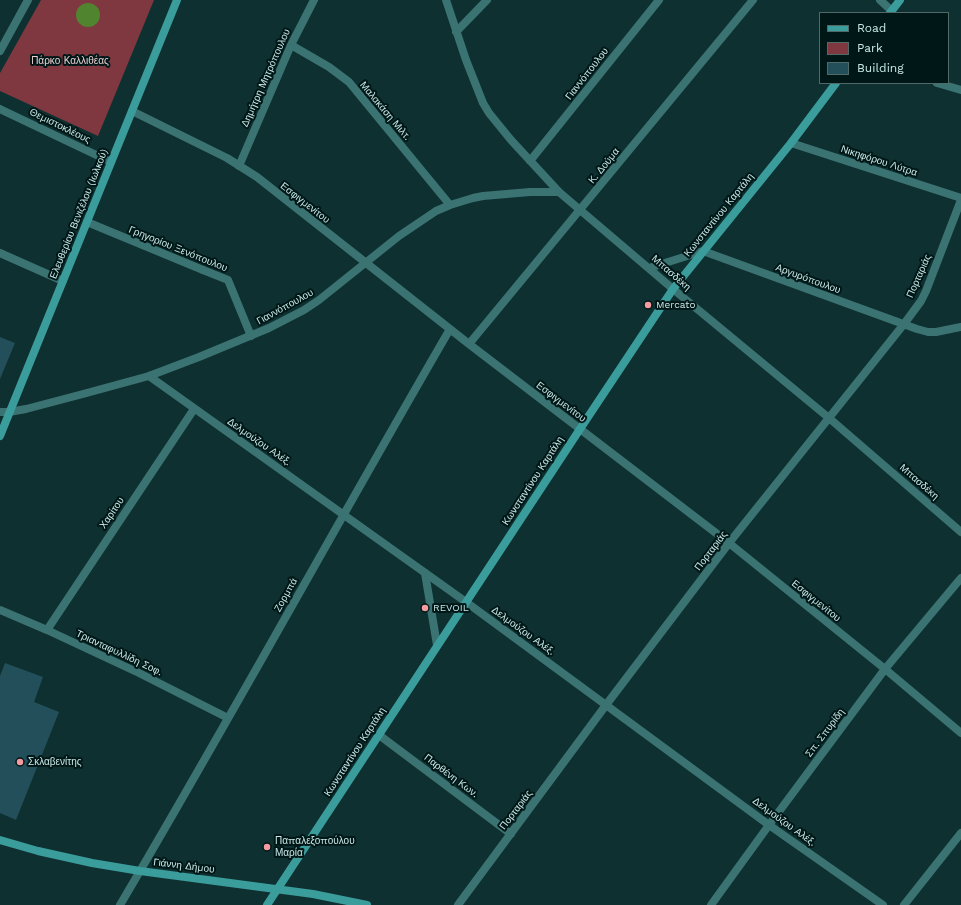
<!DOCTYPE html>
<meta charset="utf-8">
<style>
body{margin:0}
#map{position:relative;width:961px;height:905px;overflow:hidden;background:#0e3030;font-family:"Work Sans",sans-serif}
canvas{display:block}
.legend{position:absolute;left:819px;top:12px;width:130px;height:72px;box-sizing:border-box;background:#001717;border:1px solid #506a6a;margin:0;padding:5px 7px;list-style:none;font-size:12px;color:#c8e7e7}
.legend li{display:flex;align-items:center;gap:8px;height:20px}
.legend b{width:20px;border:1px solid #506a6a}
</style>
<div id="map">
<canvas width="961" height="905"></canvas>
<ul class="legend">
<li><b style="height:5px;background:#3b9c9c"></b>Road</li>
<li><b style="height:11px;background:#7f3840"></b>Park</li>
<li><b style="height:11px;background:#224f5a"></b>Building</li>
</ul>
</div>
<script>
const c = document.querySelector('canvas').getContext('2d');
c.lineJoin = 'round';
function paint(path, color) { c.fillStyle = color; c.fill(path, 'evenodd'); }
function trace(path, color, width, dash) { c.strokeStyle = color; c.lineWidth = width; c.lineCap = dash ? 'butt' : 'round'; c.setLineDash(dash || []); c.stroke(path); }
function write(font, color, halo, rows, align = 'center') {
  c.font = font + ' "Work Sans",sans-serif'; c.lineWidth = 4; c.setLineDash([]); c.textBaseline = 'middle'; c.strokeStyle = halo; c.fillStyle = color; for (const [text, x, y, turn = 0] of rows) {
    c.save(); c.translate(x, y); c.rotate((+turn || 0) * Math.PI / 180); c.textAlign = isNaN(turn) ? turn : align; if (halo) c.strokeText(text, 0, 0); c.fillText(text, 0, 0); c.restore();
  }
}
paint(new Path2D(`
 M41 0H154L98 136 0 91V73Z`), '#7f3840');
paint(new Path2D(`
 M76 15a12 12 0 1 1 24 0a12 12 0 1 1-24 0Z`), '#50842e');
paint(new Path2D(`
 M0 337 15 343 0 379Z
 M5 663 43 677 34 702 59 712 16 820 0 813V676Z`), '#224f5a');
trace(new Path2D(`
 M203 270 228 280 251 336
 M425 573 437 645`), '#3b7373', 8);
trace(new Path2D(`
 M446 0 466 60 483 103 489 113 511 140 559 192 673 289 829 418 961 532
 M880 0 892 11
 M456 32 487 0
 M291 45 329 67 349 82 450 205
 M0 51 28 0
 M937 83 961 90
 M0 109 111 162
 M132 111 227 158 257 177 469 344 729 543 885 669 961 733
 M791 143 961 198
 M530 161 659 0
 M239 166 291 45 314 0
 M87 222 203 270
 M0 253 63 281
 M649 268 703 251 917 329 928 332H936L961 327
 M469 344 753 0
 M149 376 466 602 769 825 883 905
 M0 412H9L26 409 83 394 149 376 199 357 269 328 304 310 319 300 399 236 436 211 450 205 473 198 483 196 530 192H559
 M0 610 47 630 139 673 228 718
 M47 630 194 409
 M379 735 511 834
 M120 905C233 714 339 520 450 329
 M458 905 606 705 729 543 904 324 921 301 926 291 961 200
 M711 905 769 825 885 669 961 578
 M904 905 961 833`), '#3b7373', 8);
trace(new Path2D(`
 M890 13 900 0
 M0 436 177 0
 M0 840 38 851 92 863 140 871 313 894 367 905
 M267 905 580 429 673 289 791 143 836 83`), '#3b9c9c', 8);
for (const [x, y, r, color] of [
 [648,305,4,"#f49aa1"],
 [425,608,4,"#f49aa1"],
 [20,762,4,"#f49aa1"],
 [267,847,4,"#f49aa1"]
]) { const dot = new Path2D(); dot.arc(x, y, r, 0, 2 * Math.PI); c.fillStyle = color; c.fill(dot); trace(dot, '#001717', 1.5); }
write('10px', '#edd0d1', '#001717', [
 ["Πάρκο Καλλιθέας",70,61]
]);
write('10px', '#c8e7e7', '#001717', [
 ["Γιαννόπουλου",587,74,-52],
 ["Δημήτρη Μητρόπουλου",266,78,-66],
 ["Μαλακάση Μιλτ.",385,111,50],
 ["Θεμιστοκλέους",60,126,26],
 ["Νικηφόρου Λύτρα",879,161,18],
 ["Κ. Δούμα",604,166,-51],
 ["Εσφιγμενίτου",305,203,38],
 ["Ελευθερίου Βενιζέλου (Ιωλκού)",79,214,-68],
 ["Κωνσταντίνου Καρτάλη",719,215,-51],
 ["Γρηγορίου Ξενόπουλου",178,249,22],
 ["Μπασδέκη",671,273,41],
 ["Πορταριάς",919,276,-66],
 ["Αργυρόπουλου",808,279,20],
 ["Γιαννόπουλου",285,307,-29],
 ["Εσφιγμενίτου",561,402,37],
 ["Δελμούζου Αλέξ.",259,442,35],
 ["Κωνσταντίνου Καρτάλη",533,481,-57],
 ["Μπασδέκη",919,482,41],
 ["Χαρίτου",112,513,-56],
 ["Πορταριάς",711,551,-53],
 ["Ζορμπά",286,595,-61],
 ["Εσφιγμενίτου",816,601,39],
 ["Δελμούζου Αλέξ.",523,631,36],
 ["Τριανταφυλλίδη Σοφ.",119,653,25],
 ["Σπ. Σπυρίδη",825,733,-53],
 ["Κωνσταντίνου Καρτάλη",355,752,-57],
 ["Παρθένη Κων.",451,776,37],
 ["Πορταριάς",516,810,-53],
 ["Δελμούζου Αλέξ.",784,822,36],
 ["Γιάννη Δήμου",184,866,7]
]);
write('10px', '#c8e7e7', '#001717', [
 ["Mercato",656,305],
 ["REVOIL",433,608],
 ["Σκλαβενίτης",28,762],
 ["Παπαλεξοπούλου",275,841],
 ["Μαρία",275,853]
], 'left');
</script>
